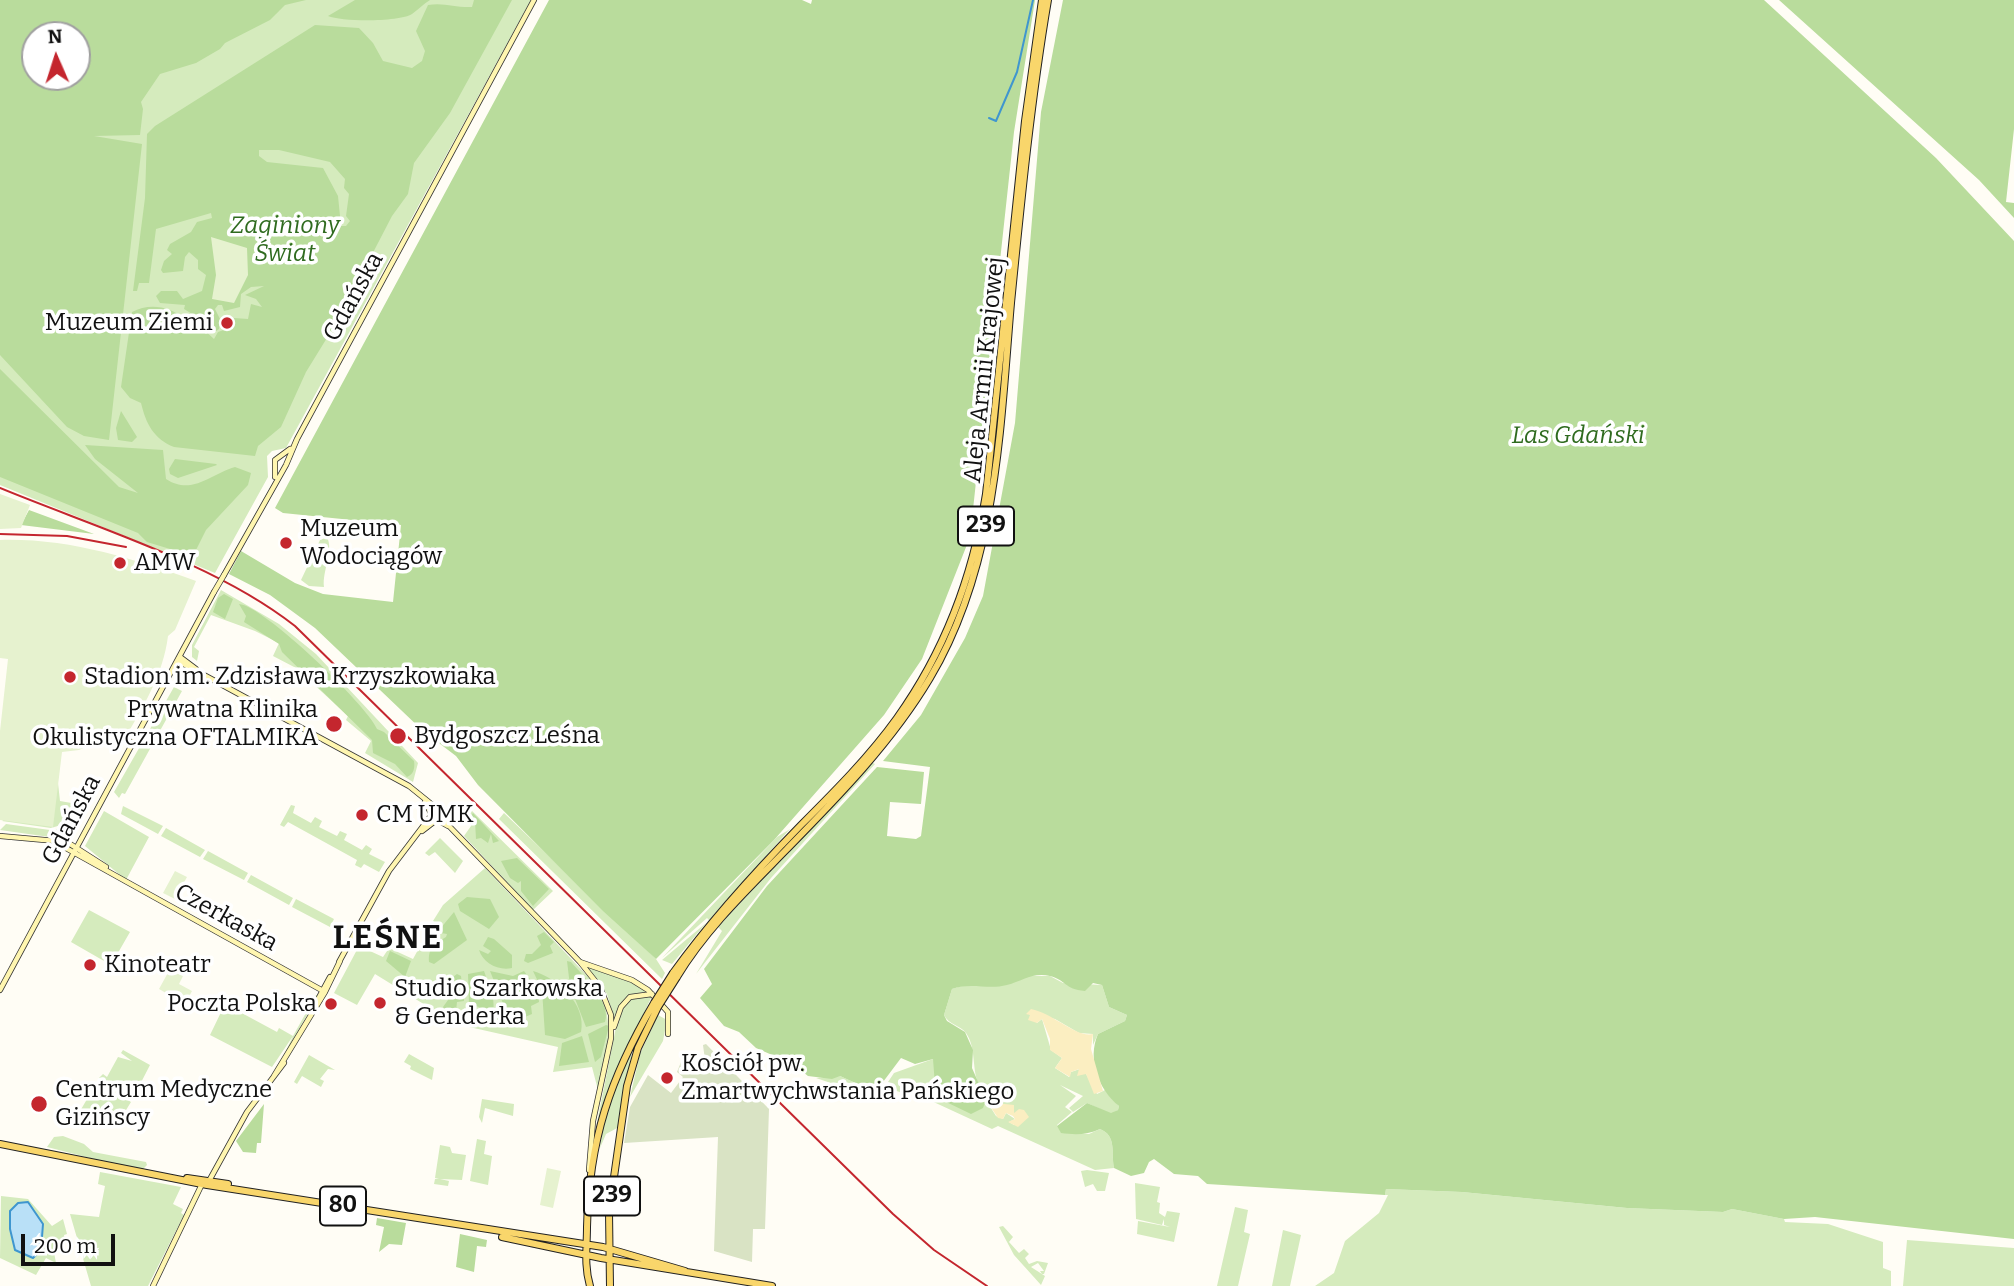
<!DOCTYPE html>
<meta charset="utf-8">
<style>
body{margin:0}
#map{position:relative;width:2014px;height:1286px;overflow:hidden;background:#fffdf5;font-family:Bitter,serif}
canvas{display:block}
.north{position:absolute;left:21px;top:21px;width:70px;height:70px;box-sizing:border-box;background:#fff;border:2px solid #a0a0a0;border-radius:50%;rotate:357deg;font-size:19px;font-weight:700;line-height:28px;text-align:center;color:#111}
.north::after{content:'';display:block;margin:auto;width:24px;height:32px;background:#c4262e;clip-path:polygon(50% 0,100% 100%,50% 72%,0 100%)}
.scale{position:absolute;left:21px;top:1234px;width:94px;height:32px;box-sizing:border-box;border:4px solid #111;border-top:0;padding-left:9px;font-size:21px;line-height:24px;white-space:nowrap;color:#111;-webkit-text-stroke:5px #fff;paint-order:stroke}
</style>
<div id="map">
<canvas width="2014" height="1286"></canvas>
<div class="north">N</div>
<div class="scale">200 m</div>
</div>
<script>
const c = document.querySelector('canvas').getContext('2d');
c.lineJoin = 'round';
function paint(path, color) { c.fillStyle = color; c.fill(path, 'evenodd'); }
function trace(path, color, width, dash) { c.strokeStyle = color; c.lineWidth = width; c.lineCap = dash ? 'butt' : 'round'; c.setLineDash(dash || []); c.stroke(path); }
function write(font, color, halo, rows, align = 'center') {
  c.font = font + ' Bitter,serif'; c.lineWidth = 7; c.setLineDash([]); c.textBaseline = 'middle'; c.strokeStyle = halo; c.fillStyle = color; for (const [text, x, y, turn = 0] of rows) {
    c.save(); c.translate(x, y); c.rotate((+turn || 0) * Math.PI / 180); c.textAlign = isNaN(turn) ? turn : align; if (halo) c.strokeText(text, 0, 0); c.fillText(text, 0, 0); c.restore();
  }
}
paint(new Path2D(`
 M0 0H531L286 448 272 451 267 456 268 477 215 573 0 485ZM35 35H77V77H35Z
 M327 537C334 551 322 571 324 587L309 586 301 580 320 540Z
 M221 590 279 624 316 654 418 763 413 782 365 753 371 741 346 720 348 716 296 668 273 656 279 643 255 631 211 615 194 647 199 651 197 661 192 657V645Z
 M174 687 182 691 125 794 122 793 119 798 114 792Z
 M871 762 875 764 771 878 696 974 722 931 718 927Z
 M58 783 60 801 77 804 68 823 51 828 2 821Z
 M93 794 71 840 0 830 6 824 50 830 68 828Z
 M291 805 295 806 293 813 311 823 315 817 322 821 319 827 337 836 340 831 347 834 344 840 362 850 366 845 372 849 369 854 385 862 379 872 364 864 361 868 355 865 357 860 288 822 284 827 280 825Z
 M123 806 163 826 158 834 121 814Z
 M469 808 553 891 533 910 464 836 471 826Z
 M104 811 149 837 126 880 85 846Z
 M504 813 656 959 665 973 662 979 499 819Z
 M166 828 205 850 200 857 161 836Z
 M790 829 709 920 707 918 662 958 777 837Z
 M440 838 463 861 455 873 435 852 429 856 425 853Z
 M208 851 248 873 244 880 203 859Z
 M485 868 597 986C617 1026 606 1049 598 1090L592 1067 553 1072 558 1047 456 1024 375 974 357 1005 334 993 359 946 383 957 389 948 413 959 430 928 434 930 437 924 433 921 443 905Z
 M251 875 293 898 289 905 247 882Z
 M296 899 334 919 330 927 292 907Z
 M89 910 130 932 111 965 71 942Z
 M706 923 672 964 662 960Z
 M585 966 630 981 648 992C629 992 621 1001 614 1018L607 994Z
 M1029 976H1050L1063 983 1102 985 1109 1007 1127 1015 1125 1021 1098 1034 1093 1045V1034L1079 1033 1055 1019 1029 1014 1037 1023 1042 1019 1051 1050 1062 1058 1055 1068 1069 1077 1071 1072 1080 1069V1074H1086L1097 1094 1105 1090 1119 1106 1118 1110 1111 1114 1087 1103 1073 1112 1069 1108 1083 1096 1060 1085 1076 1096 1065 1107 1072 1112 1057 1125 1061 1132 1089 1134 1100 1129C1117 1136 1111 1152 1114 1168L1095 1170 998 1126 992 1129 912 1092 905 1094 894 1090V1085L888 1082 894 1073 933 1059 936 1064 978 1083C972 1068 976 1047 966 1033 960 1025 949 1025 944 1015L952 989 964 985H1006ZM990 1098 1013 1109 1014 1113 1028 1117 1014 1125 1009 1122 1015 1119 1006 1113 1003 1119 996 1116 986 1100Z
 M316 995 318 996 284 1055 293 1036 272 1067 210 1035 225 1004 277 1032 279 1028 293 1036Z
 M643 995 652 996 612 1080 593 1143 618 1017 630 998Z
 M658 1015 667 1020 663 1041 630 1097 640 1054Z
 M633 1046 619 1127 606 1134 600 1148 605 1111Z
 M123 1050 150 1065 132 1100 104 1084 105 1081 99 1078 103 1074 107 1077 118 1057 132 1061 121 1053Z
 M409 1054 434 1068 432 1080 410 1069 411 1066 404 1062Z
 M309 1055 335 1070 328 1069 320 1079 324 1081 321 1087 302 1076 297 1084 294 1082Z
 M840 1076 862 1086 883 1082 891 1090 884 1101 816 1078Z
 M97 1082 131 1102 118 1123 76 1118Z
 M482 1099 514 1104 513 1116 485 1108 482 1123 479 1117Z
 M63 1136 84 1144 93 1152 146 1162 147 1165 141 1171 47 1147 54 1137Z
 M477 1139 486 1141 484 1154 492 1156 488 1185 470 1181Z
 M440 1145 450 1147 452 1153 466 1155 462 1180 440 1179 449 1181 448 1186 434 1184 435 1179H439L435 1178Z
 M1087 1170 1109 1173 1105 1191H1097L1093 1184 1085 1187 1081 1171Z
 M100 1172 181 1187 173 1204 183 1209 181 1213 184 1215 148 1286H91L70 1214 99 1217 105 1186 98 1184Z
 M1135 1183 1160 1187 1157 1202 1160 1203 1159 1213 1165 1217 1167 1211 1180 1213 1174 1242 1137 1234 1138 1221 1170 1227 1164 1225V1219L1162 1225 1136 1219Z
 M1386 1189 1462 1192 1627 1208 1723 1212 1732 1209 1784 1219 1785 1222 1828 1224 1883 1242V1268L1891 1271V1286H1315L1334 1273 1345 1241 1379 1213 1388 1195H1385Z
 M1 1196 28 1199 52 1226 63 1219 67 1234 64 1235 65 1241 53 1247 56 1263 46 1258 36 1275 0 1258Z
 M1235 1207 1248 1210 1244 1232 1250 1234 1238 1286H1217Z
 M1003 1226 1013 1237 1009 1242 1019 1253 1024 1249 1029 1254 1025 1258 1029 1264 1037 1261 1048 1263 1044 1274H1042L1040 1271H1044L1038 1263 1031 1267 1045 1276 1041 1285 1014 1255 999 1227Z
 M1283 1230 1301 1235 1290 1286H1272Z
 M1907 1240 2014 1248V1286H1903Z`), '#d5ebbd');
paint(new Path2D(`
 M0 0H306L285 5 270 20 225 43 220 49 196 63 160 74 141 102 143 109 140 135 94 136 142 144 109 440 84 436 67 427 0 355ZM35 35H77V77H35Z
 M355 0H430C423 4 419 9 412 14 400 22 342 22 328 16Z
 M474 0H512L450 113 414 163 408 194 392 216 338 320 306 372 281 427 258 446 255 456 174 447C154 439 146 424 141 403L130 398 121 387 132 312C149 303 170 306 184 319L188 315 214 339 218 332 232 327 234 318 248 319 251 304 262 307 256 299 245 295 264 286 251 287 241 294 240 307 224 311 222 305H218L215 309 220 319 219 329 216 331 205 327 207 323 184 309 185 305 160 303 156 296 161 291H177L183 299 202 291 206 275 198 269V260L189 252 185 257 183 271 163 273 161 270 164 261 172 254 167 250 170 244 191 232 197 222 212 218 211 213 156 229 149 283H139L137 291H133L145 198 147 134 155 126 315 25 359 28 373 43 383 61 412 68 422 61 425 51 416 31 428 5C444 2 456 8 472 7ZM259 150H279L330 162 345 179 344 188 349 194 346 216 350 221 346 226H341L338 196 323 168 267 162 259 156Z
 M549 0H802L811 4 812 0H1035L1014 132 970 537 922 659 884 715 774 840 656 959 603 911 478 785 456 756 423 731 315 628 270 595 229 574 241 551 295 583 323 594 393 602 401 525 283 513 275 508Z
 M1063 0H1764L1936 158 2014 241V1239L1815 1217 1784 1219 1732 1209 1723 1212 1627 1208 1462 1192 1386 1189 1385 1195 1207 1184 1198 1176 1174 1174 1154 1159 1149 1162 1144 1173 1131 1176 1114 1168C1111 1152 1117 1136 1100 1129 1087 1135 1075 1135 1061 1133L1057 1126 1087 1103 1111 1113 1118 1110 1119 1106C1098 1089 1087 1059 1098 1034L1125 1021 1127 1015 1109 1007 1102 985 1093 983 1085 991C1064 989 1066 980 1050 976 1033 972 1022 981 1007 985 988 990 971 982 952 989L944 1015 947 1021 965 1032 973 1050 972 1068 986 1100 983 1108 971 1114 942 1100 935 1085 933 1059 915 1064 901 1058 883 1082 862 1086 840 1076 832 1079 808 1076 793 1064 756 1048 739 1032 724 1026 700 998 712 984 704 969 707 965 767 886 877 767 924 772 921 804 890 802 887 836 916 839 921 836 930 767 883 761 921 715 965 638 983 596 1015 423 1041 112Z
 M1779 0H2014V129L2006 202 2014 203V218L1979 180Z
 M0 369 119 487 138 493 95 459 85 445 163 450 166 479C192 496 211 474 235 467L251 473 248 485 206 530 193 556 147 542 138 533 0 477Z
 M121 411 137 437 132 442 118 440 116 428Z
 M175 459 216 464 217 465 178 478 170 474 169 469Z
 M29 510 94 534 21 525Z
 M224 594 233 599 225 619 213 612 218 598Z
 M239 604C263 605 368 706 377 729L384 732 414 761C415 768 414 774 407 777L395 764 373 753 372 740 282 652 279 644 244 622 246 616Z
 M473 813 499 841 493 843 491 834 488 843 481 838 476 839 475 821 471 816Z
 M517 858 549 889 533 906 521 891V881L518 883 510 878 501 861Z
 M467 897 490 899 499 917 489 929 460 911 458 904Z
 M454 912 467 940 434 964 429 962C428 947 435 944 446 937L447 934 441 933 440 929Z
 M544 932 554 942 550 946 553 953 528 963 524 961 526 954H532L541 945 537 936Z
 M488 937 494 939 512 955V968C498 971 483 963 479 950L488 954 491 951 483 946Z
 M390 951 411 961 405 977 386 961Z
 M567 961 571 962C583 976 612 1003 605 1022L586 1027 570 986Z
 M484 971C493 996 495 996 493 1022L488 1021 479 1007 469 1004 468 974Z
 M490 971 513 976 524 971 538 990 539 1002 531 1006 532 1014 525 1017 517 1012 508 1016Z
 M533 971C557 978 587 1004 581 1032L565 1039 545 1035 542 990Z
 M457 974 461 976 464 1001 457 1002 456 1011 450 1016 443 1007 448 1000C447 988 445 982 457 974Z
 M606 1025 609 1026 601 1057 595 1062 588 1034Z
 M582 1036 589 1062 559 1066 562 1043Z
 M264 1104 261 1143H257L256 1153 243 1152 236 1141Z
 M377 1218 406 1223 402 1245 389 1244 379 1252 384 1227 376 1225Z
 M460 1234 487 1240 486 1247 477 1246 474 1272 456 1267Z`), '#b9dc9c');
paint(new Path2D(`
 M1031 1009C1053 1013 1076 1038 1093 1034L1091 1049 1103 1091 1094 1094 1086 1074 1077 1076 1079 1069 1071 1072 1070 1077 1055 1068 1062 1058 1050 1050V1039L1042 1019 1037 1023 1028 1020 1030 1015 1026 1014Z
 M990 1098 995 1103 1014 1105V1113L1019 1109 1024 1110 1029 1117 1018 1127 1008 1122 1015 1119 1013 1116 1006 1113 1003 1119 998 1118 986 1100Z`), '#fbeec1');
paint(new Path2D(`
 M706 1044 769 1109 765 1229H753L752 1262 714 1251 718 1137 624 1143 630 1107 648 1075 671 1093 683 1077 677 1072 681 1062 693 1065V1061L705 1060 703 1045Z`), '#d9e3c4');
paint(new Path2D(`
 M211 237 247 248 248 275 234 303 212 299 216 275Z
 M0 494 30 505 21 528 0 529Z
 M0 540C68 538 131 558 196 581L175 630 168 636C163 676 142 708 123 742L117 738 111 748 101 741 79 750 62 752 53 827 0 820V731L8 659 0 658Z
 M175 871 187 877 175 899 163 893Z
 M170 969 183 976 179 984 192 991 185 1004 159 989Z
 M547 1168 561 1171 553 1208 540 1205Z`), '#e6f2cf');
const water = new Path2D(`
 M28 1202 43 1224 41 1250 33 1258 15 1250 10 1229V1211L18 1203Z`);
paint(water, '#b9e0f7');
trace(water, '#3f96cf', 2);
trace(new Path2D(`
 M989 118 996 121 1017 72 1033 0`), '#3f96cf', 2);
const secondary = new Path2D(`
 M275 477V460L290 449
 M224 575 286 465 297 439 534 0
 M180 657 196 669
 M178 661 409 786 440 811 449 826 580 962 632 980 648 990 668 1012V1034
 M425 802 431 813
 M439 821 448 826
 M422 831 435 821
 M0 836 67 842 106 867
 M55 842 325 992
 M339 962 389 871 430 817
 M580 962 600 987 611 1015V1038L593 1121 589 1170
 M0 990 214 592
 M316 1003 330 977
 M614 1027 621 1007 630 997 652 994
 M274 1076 325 992 340 961
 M209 1181 247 1112 284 1063
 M153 1286 202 1184`);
const primary = new Path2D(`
 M673 973C711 920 755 872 801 825 835 791 869 757 897 718 945 651 973 576 986 494L1025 121 1042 0
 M677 977C706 929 748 889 787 849 838 797 892 742 930 678 997 565 1000 430 1011 303 1021 202 1031 100 1048 0
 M0 1144 207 1185 603 1247 685 1271
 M187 1178 228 1184
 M502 1237 601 1258 772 1286
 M590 1286C584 1266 587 1247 587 1227 589 1140 610 1078 654 1003
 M610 1286 609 1212 627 1086 638 1048 658 1007`);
trace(secondary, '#333', 6);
trace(primary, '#222', 8);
trace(secondary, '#fff6b0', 4.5);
trace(primary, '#f9d66b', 6);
trace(new Path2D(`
 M0 488C94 527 215 563 295 626L893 1214 934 1250 987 1286
 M0 534 67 536 126 547`), '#c4262e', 2);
const secondaryBridge = new Path2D(`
 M214 592 224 575`);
const primaryBridge = new Path2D(`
 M654 1003 673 973
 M658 1007 677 977`);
trace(secondaryBridge, '#333', 6, []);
trace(primaryBridge, '#222', 8, []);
trace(secondaryBridge, '#fff6b0', 4.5);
trace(primaryBridge, '#f9d66b', 6);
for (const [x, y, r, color] of [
 [227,323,7,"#c4262e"],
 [286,543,7,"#c4262e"],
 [120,563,7,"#c4262e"],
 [70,677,7,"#c4262e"],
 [334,724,9,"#c4262e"],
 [398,736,9,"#c4262e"],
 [362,815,7,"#c4262e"],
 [90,965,7,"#c4262e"],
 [380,1003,7,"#c4262e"],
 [331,1004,7,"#c4262e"],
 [667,1078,7,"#c4262e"],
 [39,1104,9,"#c4262e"]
]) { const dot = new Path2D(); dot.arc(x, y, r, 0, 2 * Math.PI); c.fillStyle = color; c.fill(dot); trace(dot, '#fff', 2.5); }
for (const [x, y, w] of [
 [986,526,56],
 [612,1196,56],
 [343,1206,46]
]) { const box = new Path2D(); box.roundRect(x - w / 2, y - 19.5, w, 39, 5); c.fillStyle = '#fff'; c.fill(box); trace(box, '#111', 2); }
write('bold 23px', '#111', null, [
 ["239",986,526],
 ["239",612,1196],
 ["80",343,1206]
]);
write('italic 24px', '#2f6b1f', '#fff', [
 ["Zaginiony",285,226],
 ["Świat",285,254],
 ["Las Gdański",1578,436]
]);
write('24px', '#111', '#fff', [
 ["Gdańska",354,297,-61],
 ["Aleja Armii Krajowej",985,370,-84],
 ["Gdańska",72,820,-62],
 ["Czerkaska",226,918,29]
]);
write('24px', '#111', '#fff', [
 ["Muzeum Ziemi",213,323,"right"],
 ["Muzeum",300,529],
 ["Wodociągów",300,557],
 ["AMW",134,563],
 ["Stadion im. Zdzisława Krzyszkowiaka",84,677],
 ["Prywatna Klinika",318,710,"right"],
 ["Okulistyczna OFTALMIKA",318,738,"right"],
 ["Bydgoszcz Leśna",414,736],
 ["CM UMK",376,815],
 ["Kinoteatr",104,965],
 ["Studio Szarkowska",394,989],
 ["& Genderka",394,1017],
 ["Poczta Polska",317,1004,"right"],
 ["Kościół pw.",681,1064],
 ["Zmartwychwstania Pańskiego",681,1092],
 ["Centrum Medyczne",55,1090],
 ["Gizińscy",55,1118]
], 'left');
c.letterSpacing = '2px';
write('bold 32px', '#111', '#fff', [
 ["LEŚNE",388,939]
]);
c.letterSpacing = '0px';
</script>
